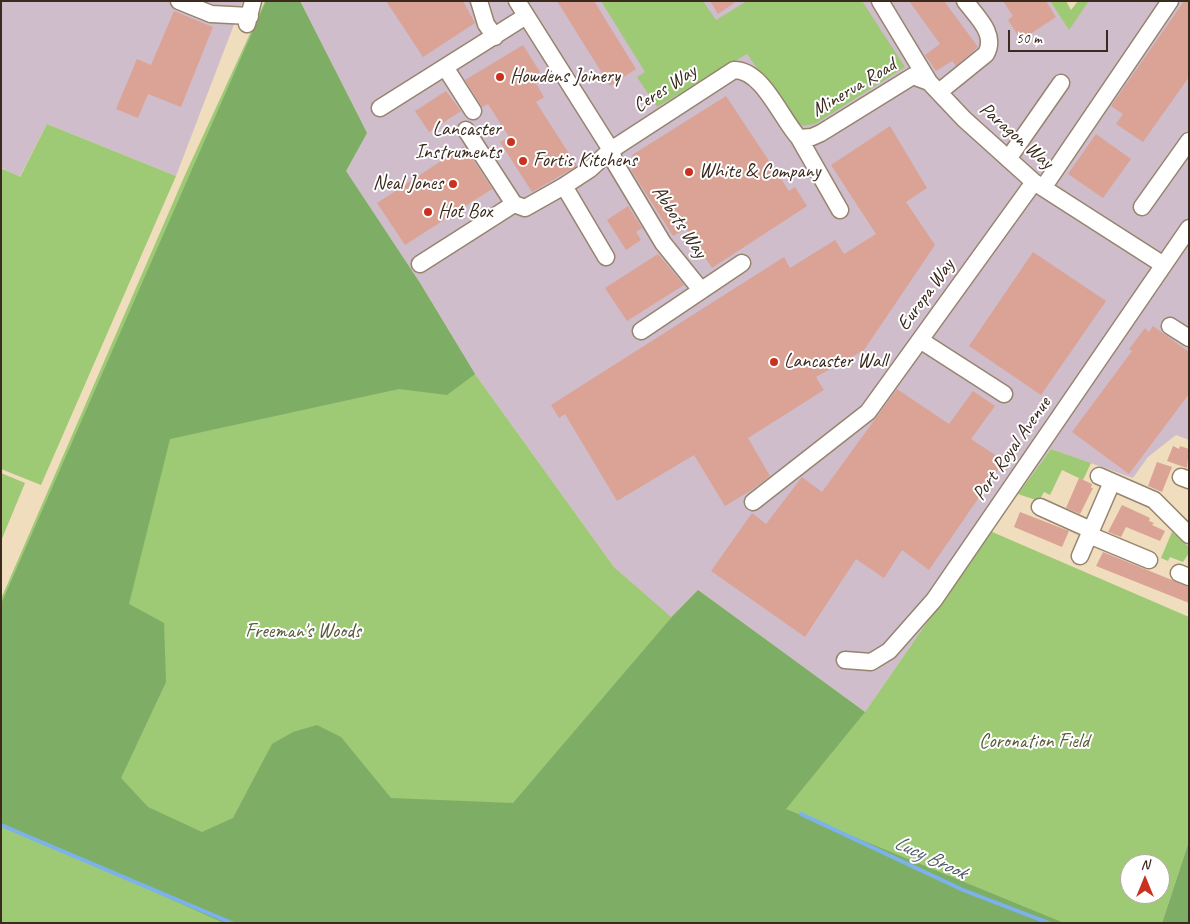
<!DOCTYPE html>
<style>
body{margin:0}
#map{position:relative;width:1190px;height:924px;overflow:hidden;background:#f0ddbd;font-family:Caveat,sans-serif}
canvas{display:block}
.frame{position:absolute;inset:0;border:2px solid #3b2a1e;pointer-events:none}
.north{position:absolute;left:1120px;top:854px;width:50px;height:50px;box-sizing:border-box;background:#fff;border:1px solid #b1aaa5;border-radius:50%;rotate:0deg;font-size:14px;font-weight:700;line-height:20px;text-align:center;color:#3b2a1e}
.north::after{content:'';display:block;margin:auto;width:18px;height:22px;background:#c8321e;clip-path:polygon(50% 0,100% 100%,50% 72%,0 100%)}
.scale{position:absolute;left:1008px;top:30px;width:100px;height:22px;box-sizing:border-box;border:2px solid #3b2a1e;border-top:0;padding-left:6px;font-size:15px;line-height:18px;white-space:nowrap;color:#3b2a1e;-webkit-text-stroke:4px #fff;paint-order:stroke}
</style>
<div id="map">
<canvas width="1190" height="924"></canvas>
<div class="frame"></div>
<div class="north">N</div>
<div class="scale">50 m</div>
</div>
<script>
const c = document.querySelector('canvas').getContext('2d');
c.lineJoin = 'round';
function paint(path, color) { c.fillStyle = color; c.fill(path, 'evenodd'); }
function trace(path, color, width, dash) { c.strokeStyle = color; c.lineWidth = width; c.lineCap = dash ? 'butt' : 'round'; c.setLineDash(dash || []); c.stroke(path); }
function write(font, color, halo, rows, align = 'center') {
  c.font = font + ' Caveat,sans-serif'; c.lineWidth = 4; c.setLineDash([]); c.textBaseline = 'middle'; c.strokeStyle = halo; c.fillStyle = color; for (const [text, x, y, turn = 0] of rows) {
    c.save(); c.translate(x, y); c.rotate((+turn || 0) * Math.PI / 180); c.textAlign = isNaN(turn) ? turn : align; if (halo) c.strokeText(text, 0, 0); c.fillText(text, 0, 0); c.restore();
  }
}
paint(new Path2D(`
 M1 1H243L176 176 47 124 19 178 1 167Z
 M300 1H1050L1069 29 1089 1H1189V440L1176 435 1148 457 1133 478 1051 449 990 531 865 712 698 590 671 618 614 567 475 374 420 283 346 171 367 133Z`), '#d0bdcc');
paint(new Path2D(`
 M265 1H300L367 133 346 171 420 283 475 374 614 567 671 617 698 590 865 712 990 531 1189 617V841L1162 923H1V599L185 175ZM1130 864H1160V894H1130Z
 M601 1H703L716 20 747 1H862L905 67 815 124 803 126 794 120 747 54 657 107 637 77 645 72Z
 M1050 1H1066L1071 10 1078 1H1089L1069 30Z
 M47 124 176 176 41 485 1 469V168L20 177Z
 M1051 449 1091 463 1083 480 1062 470 1050 495 1044 492 1039 501 1018 494Z
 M1 473 25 483 1 541Z
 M1172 532 1189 547V553L1183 562 1170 557 1168 561 1161 558Z`), '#9ec975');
paint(new Path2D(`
 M266 1H300L367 133 346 171 420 283 475 374 447 395 399 389 170 439 129 604 164 623 166 682 121 778 148 807 202 832 233 818 272 744 293 732 317 725 341 737 391 798 513 803 671 618 698 590 865 712 786 809 1064 923H224L1 823V604Z
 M1189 841V923H1162Z`), '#7ead66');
trace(new Path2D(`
 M801 814 963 890 1049 923
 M1 825 232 923`), '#7cb2eb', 4);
paint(new Path2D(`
 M386 1H463L475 23 423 57Z
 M557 1H594L636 69 610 86Z
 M710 1H737L718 14Z
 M909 1H944L978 47 956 66 952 61 936 71 925 55 940 44Z
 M1003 1H1046L1056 17 1021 40 1008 20 1013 16Z
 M1184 1H1189V77L1143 142 1116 124 1123 114 1111 106Z
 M174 11 213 27 181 107 148 94 138 118 116 109 137 59 151 65Z
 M523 45 540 72 532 77 544 97 536 102 577 166 532 192 500 142 509 137 488 104 482 107 465 80Z
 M446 91 461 111 429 132 415 111Z
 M726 96 789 191 795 187 807 206 712 268 686 229 673 236 631 170 639 166 632 155Z
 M890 126 927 188 906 202 935 245 864 350 816 377 824 390 748 438 770 476 753 489 725 506 694 455 617 501 565 414 559 418 551 405 784 257 790 268 835 240 844 254 876 234 831 165Z
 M1096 134 1131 159 1103 198 1068 174Z
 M464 146 492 189 405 245 377 203Z
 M628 206 642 228 636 232 641 240 626 250 607 220Z
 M1033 252 1106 301 1041 395 969 346Z
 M658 254 684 285 627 321 605 288Z
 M1153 326 1189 352V394L1129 474 1072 432 1132 351 1129 349 1145 328 1149 332Z
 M897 389 949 424 973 391 995 406 971 439 1004 461 929 570 902 550 884 578 856 559 805 637 711 571 752 513 766 524 802 477 822 492Z
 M1173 446 1179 449 1180 446 1189 449 1187 468 1167 461Z
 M1157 462 1172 467 1162 492 1148 486Z
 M1079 478 1092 484 1091 488H1093L1080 514 1066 508Z
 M1122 505 1150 518 1149 521 1154 523 1152 525 1165 531 1160 541 1126 527 1121 537 1108 532Z
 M1020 512 1069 531 1062 547 1014 527Z
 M1103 552 1189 587V603L1096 566Z`), '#daa395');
const minor = new Path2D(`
 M179 1 211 14 250 16
 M479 1 486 24 495 37
 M517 1 611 150 615 163 663 243 701 290
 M880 1 929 82 964 119 1034 182 1162 264
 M247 24 253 1
 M445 67 473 111
 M939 92 986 54C997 34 977 17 965 1
 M380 108 526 16
 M466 130 514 204 525 208 564 186 590 169 611 150 734 70C763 70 780 117 799 138L812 137 821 133 913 76 929 82
 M799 138 840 210
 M1008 159 1061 83
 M564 186 606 257
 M1043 188 1170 1
 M1142 207 1189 141
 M420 264 514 204
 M1170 326 1189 338
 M641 331 742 263
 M920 340 1004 394
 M1099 476 1154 500 1189 535
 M1181 477 1189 480
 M753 502 868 412 1034 182
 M1040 507 1091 530
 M1089 535 1149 560
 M1080 556 1112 482
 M1179 573 1189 577
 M845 660 871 662 889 651 934 600 1189 228`);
trace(minor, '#96846e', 19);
trace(minor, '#fff', 16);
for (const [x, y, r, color] of [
 [500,77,5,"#c8321e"],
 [511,142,5,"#c8321e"],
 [523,161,5,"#c8321e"],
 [689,172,5,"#c8321e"],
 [453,184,5,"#c8321e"],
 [428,212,5,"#c8321e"],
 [774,362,5,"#c8321e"]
]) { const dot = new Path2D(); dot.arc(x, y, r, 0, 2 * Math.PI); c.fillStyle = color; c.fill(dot); trace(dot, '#fff', 2); }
write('20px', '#3b2a1e', '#fff', [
 ["Howdens Joinery",510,77],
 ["Lancaster",501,130,"right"],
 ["Instruments",501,153,"right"],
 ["Fortis Kitchens",533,161],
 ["White & Company",699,172],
 ["Neal Jones",443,184,"right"],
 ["Hot Box",438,212],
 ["Lancaster Wall",784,362]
], 'left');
write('20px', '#3b2a1e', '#fff', [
 ["Minerva Road",854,88,-31],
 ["Ceres Way",665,89,-33],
 ["Paragon Way",1016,136,41],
 ["Abbots Way",679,222,56],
 ["Europa Way",926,295,-54],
 ["Port Royal Avenue",1012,449,-55]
]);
write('20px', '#595a38', '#fff', [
 ["Freeman's Woods",303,632],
 ["Coronation Field",1034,742]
]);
write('italic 21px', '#525a66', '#fff', [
 ["Lucy Brook",930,858,25]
]);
</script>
